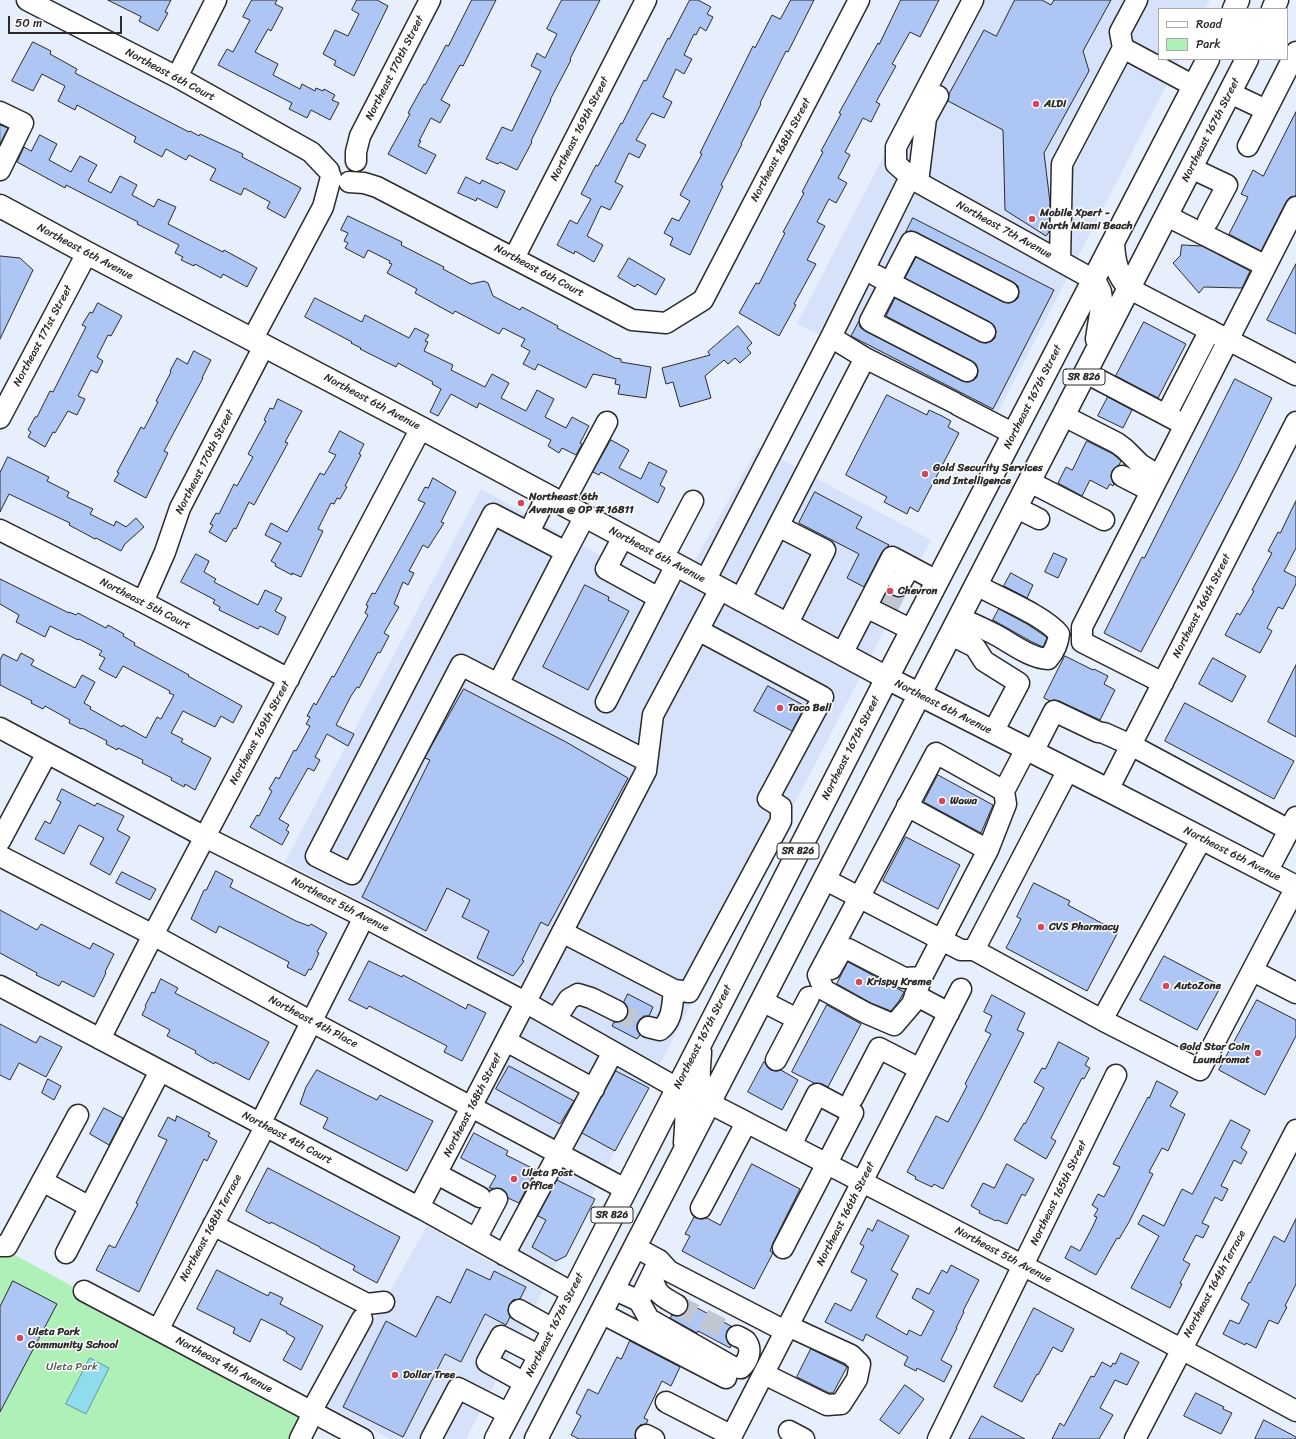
<!DOCTYPE html>
<style>
body{margin:0}
#map{position:relative;width:1296px;height:1439px;overflow:hidden;background:#e7eefc;font-family:Sriracha,sans-serif}
canvas{display:block}
.legend{position:absolute;left:1158px;top:8px;width:130px;height:52px;box-sizing:border-box;background:#fff;border:1px solid #aaa;margin:0;padding:5px 7px;list-style:none;font-size:12px;color:#2b2b2b}
.legend li{display:flex;align-items:center;gap:8px;height:20px}
.legend b{width:20px;border:1px solid #aaa}
.scale{position:absolute;left:8px;top:16px;width:114px;height:18px;box-sizing:border-box;border:2px solid #2b2b2b;border-top:0;padding-left:5px;font-size:12px;line-height:14px;white-space:nowrap;color:#2b2b2b;-webkit-text-stroke:3px #fff;paint-order:stroke}
</style>
<div id="map">
<canvas width="1296" height="1439"></canvas>
<ul class="legend">
<li><b style="height:5px;background:#fff"></b>Road</li>
<li><b style="height:11px;background:#aff0b8"></b>Park</li>
</ul>
<div class="scale">50 m</div>
</div>
<script>
const c = document.querySelector('canvas').getContext('2d');
c.lineJoin = 'round';
function paint(path, color) { c.fillStyle = color; c.fill(path, 'evenodd'); }
function trace(path, color, width, dash) { c.strokeStyle = color; c.lineWidth = width; c.lineCap = dash ? 'butt' : 'round'; c.setLineDash(dash || []); c.stroke(path); }
function write(font, color, halo, rows, align = 'center') {
  c.font = font + ' Sriracha,sans-serif'; c.lineWidth = 3; c.setLineDash([]); c.textBaseline = 'middle'; c.strokeStyle = halo; c.fillStyle = color; for (const [text, x, y, turn = 0] of rows) {
    c.save(); c.translate(x, y); c.rotate((+turn || 0) * Math.PI / 180); c.textAlign = isNaN(turn) ? turn : align; if (halo) c.strokeText(text, 0, 0); c.fillText(text, 0, 0); c.restore();
  }
}
paint(new Path2D(`
 M964 0H1210L1205 9H1159V59H1180L995 418 797 324Z
 M758 447 931 540 466 1439H390L326 1405 427 1226 493 1264 558 1143 484 1101 540 994 285 862 481 489 675 597Z`), '#d6e2fa');
paint(new Path2D(`
 M0 1247 304 1412 291 1439H0Z`), '#aff0b8');
const water = new Path2D(`
 M90 1358 109 1368 86 1414 66 1404Z`);
paint(water, '#8edced');
trace(water, '#66959f', 1);
const building = new Path2D(`
 M108 0H171L165 12 168 13 158 31 139 21 141 17Z
 M252 0H277L275 4 283 8 271 31 268 29 255 52 278 64 273 75 300 89 302 84 315 91 316 88 323 91 324 89 335 95 332 100 339 103 330 120 311 110 307 118 289 109 292 103 218 65 227 49 233 52 250 20 243 17Z
 M357 0H377L388 6 354 76 334 65 336 61 323 54 335 30 348 36 359 14 352 10Z
 M472 0H496L463 66 460 65 441 100 450 105 440 123 431 118 419 141H421L418 146 436 155 426 174 388 154 410 114 408 113 424 84 425 85 446 45 448 46Z
 M562 0H600L570 59 571 60 550 100H551L531 141 532 142 517 170 500 162 498 164 486 159 502 127 512 131 541 71 531 66 537 53 545 58 557 34 547 29Z
 M690 0H698L711 7 707 14 713 17 706 31 700 27 696 35 694 34 684 55 692 59 684 74 676 69 663 97 672 102 664 118 652 113 648 119 636 140 646 145 639 158 629 153 615 182 623 186 610 210 601 206 587 236 603 245 594 262 575 251 574 254 557 245 570 220 577 224 591 199 581 194 596 165 598 166 621 123 622 124 644 80 646 81 668 38 669 39Z
 M791 0H814L788 52 786 51 760 103 761 104 741 144H742L721 185 723 186 690 255 670 245 673 238 664 233 672 218 679 221 690 201 680 195 702 154 700 153 753 46 755 48 772 15 780 19Z
 M901 0H939L920 37 910 32 892 64 896 66 876 102 880 104 871 122 863 118 845 152 850 155 838 178 847 183 836 203 829 199 817 222 825 226 807 260 816 264 794 304 796 305 779 336 739 313 756 283 759 284 785 233 783 232 788 223 804 193 802 192 823 152 821 151 841 114 839 113 878 43 879 44Z
 M1015 0H1042L1051 5 1054 0H1111L1083 51 1089 71 1044 153 1050 202 1049 232 1046 236 1005 210 1003 130 948 101 949 94 984 30 996 36Z
 M33 42 51 51 50 54 77 69 75 73 189 132 190 131 199 136 200 134 243 154 242 157 273 173 301 188 285 218 267 208 270 202 244 188 241 195 210 180 216 169 189 155 186 160 166 149 162 157 134 142 136 137 77 105 75 110 58 101 65 86 42 74 33 91 12 81Z
 M1296 112V196L1290 197 1286 202 1261 251 1229 234 1248 197 1241 194 1253 170 1263 176Z
 M0 125 8 128 0 144Z
 M40 135 57 144 49 160 71 172 80 156 97 165 88 181 111 193 120 176 137 185 132 195 154 207 158 199 176 207 168 224 223 252 224 250 257 268 247 287 223 274 221 278 195 264 194 266 181 260 183 257 175 253 179 245 137 224 138 222 66 185 65 188 17 162 24 147 31 151Z
 M466 177 480 184 482 180 505 191 497 208 477 198 476 201 458 193Z
 M348 216 402 242 401 245 444 267 443 269 471 284 484 281 488 283 493 296 520 310 522 307 558 326 557 328 615 358 621 359V362L651 367 646 398 618 394 620 385 615 384 616 379 593 374 586 388 538 364 535 370 523 364 530 351 521 346 525 339 503 328 499 334 455 311 453 314 415 293 417 289 387 273 392 264 389 263 390 261 368 250 364 258 345 248 348 243 344 241 348 233 341 230Z
 M913 218 1054 290 993 409 851 336 859 321 860 327 865 331 962 381 968 382 974 380 977 377 978 370 976 364 972 361 886 316 895 298 980 342 986 343 992 341 995 338 996 331 994 326 990 322 905 278 916 257 1003 302 1009 303 1015 301 1018 298 1019 292 1018 286 1013 282 916 232 911 231 906 232Z
 M1182 245 1202 246 1250 271 1242 288 1204 287 1199 293 1173 263 1180 256Z
 M0 256 20 258 33 270 0 339Z
 M629 258 665 279 656 295 637 284 635 287 618 277Z
 M1296 264V334L1267 320Z
 M315 298 362 322 365 315 409 338 415 328 429 335 425 341 428 342 424 351 453 365 451 370 485 387 492 374 509 383 501 398 526 411 537 390 554 399 545 417 566 428 572 417 589 426 580 443 582 444 576 455 562 448 559 453 548 446 551 440 479 403 477 408 451 394 438 416 430 412 441 389 432 384 433 382 398 363 396 367 360 349 361 348 351 343 352 342 305 317Z
 M98 303 122 316 111 336 108 335 97 357 103 361 97 373 91 370 78 396 85 399 77 415 68 411 55 433 53 432 45 447 28 437 31 432 28 430 35 417H37L50 391 53 392 86 327 82 325 90 312 92 313Z
 M1144 322 1186 344 1158 398 1116 376Z
 M738 326 752 343 747 348 751 353 740 363 735 358 728 364 724 360 705 376 711 398 680 407 673 382 666 384 662 368 710 355 708 352Z
 M194 351 211 360 202 378H203L164 451 168 453 146 498 114 481 119 473 117 472 141 427 144 429 158 402 156 401 171 372 170 371 177 358 187 364Z
 M1235 379 1272 398 1237 470 1141 652 1104 633 1142 557 1144 558Z
 M887 395 927 415 929 410 942 416 951 421 948 427 959 433 918 512 910 507 907 514 884 502 887 497 846 475Z
 M1108 397 1132 410 1123 428 1098 416Z
 M278 399 302 411 285 442 288 443 254 505 249 502 236 529 234 528 226 542 209 532 213 525 210 524 216 513 219 514 234 484 237 486 253 457 248 454 266 421 264 420 270 408 273 409Z
 M340 431 364 444 359 454 361 455 345 486 347 487 340 499 337 498 334 504 331 503 318 529 323 531 301 577 292 573V575L275 566 276 564 271 561 281 543 265 535 271 523 287 532 320 473 324 475 336 455 329 452Z
 M611 440 629 450 619 468 641 479 649 462 667 471 660 485 665 488 658 503 601 472 599 475 593 472Z
 M1087 441 1113 454 1121 461 1119 465 1116 467 1112 471 1111 477 1114 484 1113 486 1110 484 1107 489 1090 480 1082 496 1058 483 1066 467 1072 470Z
 M8 457 49 477 47 481 69 492 67 497 93 509 90 514 114 526 116 521 126 527 136 518 144 527 125 544 121 551 96 538 95 539 69 525 70 523 9 494 0 512V473Z
 M433 478 456 492 441 522 444 523 428 548 423 545 409 571 414 573 408 585 403 582 394 604 399 607 384 633 389 636 380 653 378 652 359 688 357 687 351 696 336 725 354 734 348 746 327 734 315 757 320 760 314 771 308 768 279 819 289 825 286 830 289 832 282 845 250 827 257 815 259 816 272 791 269 789 276 777 279 779 294 750 296 751 310 726 306 724 310 717 307 716 314 703 316 705 332 676 334 677 354 640 368 615 365 613 368 606 366 605 372 593 375 594 411 529 425 503 418 500 425 487 428 488Z
 M815 492 862 517 856 528 889 545 882 552 864 587 847 578 859 554 799 523Z
 M1296 501V548L1284 571 1296 577V584L1283 609 1278 607 1267 628 1272 631 1260 653 1225 635 1237 613 1240 615 1254 591 1252 590 1272 553 1268 551 1278 532 1280 533Z
 M1054 553 1067 559 1058 578 1045 572Z
 M196 554 209 561 204 572 216 579 214 582 258 605 265 590 282 598 275 611 286 617 278 635 260 626 258 629 219 610 220 607 213 603 215 600 181 582Z
 M1011 573 1033 585 1027 598 1004 586Z
 M0 579 69 613V612L76 615 78 613 106 628 108 625 124 634 123 636 135 643 134 645 189 675 188 676 242 706 233 723 221 716 215 727 183 711 171 733 183 739 181 742 211 758 195 790 185 784 184 787 171 780 172 778 142 763 143 760 118 748 117 750 106 744 107 741 82 728 81 729 69 723 70 720 45 706 43 709 31 703 32 701 0 685V660L3 654 17 661 21 653 34 660 31 665 75 688 82 675 95 682 84 703 91 707 90 709 122 727 123 725 146 738 157 717 161 719 174 695 169 693 170 691 123 666 116 678 99 669 105 658 99 655 102 651 79 639 78 640 50 626 45 637 16 622 19 615 0 604Z
 M585 585 609 597 608 600 629 611 588 690 543 667Z
 M999 609 1027 624 1045 636 1047 638 1043 647 1032 642 993 620Z
 M1065 656 1093 670 1094 669 1108 676 1104 684 1115 690 1100 720 1059 701 1054 700 1050 701 1044 698Z
 M1213 658 1246 676 1232 702 1199 684Z
 M1296 665V737L1268 722Z
 M768 686 805 706 792 731 754 711Z
 M464 689 566 742 628 778 548 926 541 922 522 960 524 961 513 976 477 958 489 931 462 917 470 900 447 888 426 931 362 897 430 760 425 758Z
 M1185 703 1294 761 1274 799 1165 741Z
 M938 775 993 805 981 833 924 802Z
 M62 789 95 806 97 803 124 816 117 830 130 837 110 875 90 864 104 838 79 825 64 854 35 839 45 821 50 824 61 802 57 800Z
 M906 837 960 865 938 909 883 881Z
 M216 871 233 880 230 887 296 921 309 926 311 924 327 933 317 952 319 953 315 962 311 970 309 969 305 976 287 967 289 962 219 926 216 933 191 919 204 890H206Z
 M122 872 156 889 150 900 116 883Z
 M1034 883 1070 901 1068 905 1118 932 1087 991 1006 948 1021 919 1017 917Z
 M0 910 37 930 41 924 90 949 93 943 114 954 105 972 106 973 94 997 62 981 59 986 36 975 37 973 0 953Z
 M1164 956 1221 986 1197 1030 1140 1000Z
 M369 961 402 977 403 975 466 1009 468 1004 486 1013 462 1061 444 1052 447 1046 369 1006 367 1009 349 1000Z
 M848 962 904 992 899 1001 891 1011 871 1003 837 984Z
 M161 979 178 988 175 993 269 1042 249 1080 215 1062 214 1064 195 1053 196 1051 167 1036 170 1030 142 1015 146 1007 145 1006 152 992 154 993Z
 M628 994 653 1007 649 1016H644L640 1019 637 1024V1030L640 1035 637 1039 612 1026 614 1022H618L623 1021 627 1016 628 1010 624 1002Z
 M992 995 1025 1013 1017 1030 1024 1033 983 1114 943 1189 934 1184 932 1187 915 1179 916 1177 907 1172 936 1116 948 1122 967 1086 965 1084 991 1034 985 1031 992 1016 984 1012Z
 M1257 1000 1296 1020V1036L1265 1095 1219 1070Z
 M827 1005 861 1024 828 1087 822 1084 814 1083 792 1072Z
 M0 1024 36 1043 40 1036 62 1047 46 1077 19 1063 10 1080 0 1075Z
 M1059 1042 1089 1058 1085 1065 1090 1068 1084 1079 1082 1078 1051 1138 1056 1141 1046 1159 1014 1140 1024 1123 1025 1124 1044 1088 1034 1082 1042 1068 1045 1069Z
 M764 1062 771 1070 776 1071 781 1070 798 1080 782 1110 748 1092Z
 M509 1066 574 1101 560 1124 496 1089Z
 M317 1070 377 1100 380 1095 433 1121 407 1171 323 1128 328 1118 300 1104 306 1087Z
 M616 1071 649 1088 615 1151 582 1133Z
 M48 1079 61 1086 54 1100 42 1093Z
 M1157 1081 1178 1092 1170 1106 1185 1114 1168 1151 1162 1148 1149 1172 1153 1174 1129 1222 1119 1239 1117 1238 1096 1275 1065 1258 1071 1246 1080 1251 1093 1226 1097 1217 1094 1216 1098 1209 1092 1205 1098 1194 1104 1197 1120 1167 1113 1164 1148 1097 1149 1098Z
 M104 1108 123 1118 109 1145 90 1134Z
 M177 1116 210 1133 208 1136 217 1141 207 1161 204 1159 139 1292 96 1270 109 1245 115 1248 138 1204 136 1203 167 1140 158 1136 168 1117 175 1121Z
 M1231 1120 1250 1130 1241 1148 1247 1152 1241 1164 1234 1160 1221 1186 1228 1189 1222 1201 1215 1197 1202 1223 1209 1226 1203 1238 1196 1235 1183 1260 1190 1264 1180 1283 1182 1284 1170 1308 1131 1288 1159 1236 1138 1224 1143 1215 1164 1226 1182 1189 1192 1194Z
 M474 1133 508 1151 506 1155 536 1170 519 1203 508 1198 506 1193 502 1189 489 1188 496 1176 461 1158Z
 M752 1164 800 1189 773 1243 770 1251 773 1253 754 1289 682 1251 690 1236 685 1234 694 1217 701 1219 707 1218 720 1225Z
 M1007 1164 1034 1179 1025 1196 1022 1194 1007 1224 997 1220 996 1221 979 1213 980 1211 971 1206 983 1183 994 1188Z
 M268 1168 400 1237 377 1283 353 1270 355 1266 320 1248V1247L271 1222 270 1224 246 1211Z
 M557 1180 595 1199 566 1256 556 1261 532 1247 546 1220 538 1216Z
 M1296 1219V1284L1285 1306 1287 1307 1278 1324 1269 1320 1256 1348 1246 1343 1245 1345 1223 1334 1230 1320 1239 1324 1249 1304 1241 1299 1249 1282 1250 1283 1274 1236 1284 1242Z
 M878 1220 909 1236 891 1270 898 1274 876 1317 907 1335 909 1330 921 1336 934 1311 912 1298 917 1288 929 1294 942 1270 947 1273 951 1265 979 1280 963 1311 964 1312 956 1328H957L941 1360 952 1366 944 1382 917 1368 916 1371 904 1365 908 1357 866 1334 863 1341 825 1322 835 1303 851 1311 867 1280 851 1272 864 1246 860 1244 868 1228 872 1231Z
 M467 1269 490 1280 494 1271 526 1287 520 1299 513 1300 509 1305 508 1311 510 1317 506 1325 485 1314 461 1362 445 1354 403 1437 343 1407 386 1321 416 1337 437 1296 450 1303Z
 M217 1270 268 1296 270 1292 283 1298 280 1304 323 1326 301 1370 283 1360 295 1338 286 1333 287 1332 261 1319 250 1342 233 1333 235 1328 197 1309Z
 M13 1281 57 1304 0 1412V1307Z
 M688 1303 731 1326 727 1331 726 1336 727 1342 731 1346 730 1348 698 1331 697 1333 670 1318 672 1315 677 1316 683 1315 687 1310Z
 M1034 1308 1074 1329 1062 1352 1053 1347 1038 1375 1037 1374 1022 1402 994 1387Z
 M630 1341 680 1367 671 1386 662 1381 644 1418 648 1420 646 1424 640 1425 636 1430 635 1435 636 1439H579L571 1435 581 1416 576 1413 588 1389 598 1394 617 1357 621 1359Z
 M811 1349 844 1365 847 1367 833 1393H829L797 1377Z
 M1121 1353 1139 1362 1127 1385 1115 1380 1100 1408 1113 1415 1099 1439H1052L1060 1423 1064 1426 1091 1376 1094 1377 1102 1362 1111 1367 1113 1363 1115 1364Z
 M905 1385 924 1399 899 1434 880 1420Z
 M1196 1393 1224 1407 1223 1409 1232 1413 1221 1434 1184 1416Z
 M982 1416 989 1420 1025 1439H969Z
 M1264 1420 1296 1437V1439H1255Z`);
paint(building, '#aec6f4');
trace(building, '#2b2b2b', 1);
trace(new Path2D(`
 M889 606 899 586
 M617 1011 648 1027
 M677 1305 737 1336`), '#c1c7d2', 20, [20, 10]);
const minor = new Path2D(`
 M27 0 177 77 311 152 329 171
 M973 0 896 147V164L914 180 1094 280
 M1123 48 1194 86
 M177 77 216 0
 M1230 93 1266 110
 M0 112 23 123 0 170
 M1248 146 1296 52
 M356 161V152L360 136 430 0
 M1191 168 1227 185 1208 221
 M349 182 364 183 377 187 632 320 666 323 703 300 859 0
 M918 182 926 118 938 96
 M1167 216 1266 266
 M514 258 646 0
 M1060 261 1062 164 1123 48 1120 32 1137 0
 M875 275 985 332
 M1130 289 1296 375
 M252 340 323 207 331 177
 M865 358 955 403
 M967 371 870 321 911 242 1008 292
 M1086 373 1166 415
 M958 405 1014 434
 M1064 416 1117 443 1125 449 1140 464 1159 476
 M0 418 87 253
 M1185 425 1166 415 1210 330
 M1122 476 1151 491
 M1030 482 1104 520
 M563 504 607 422
 M1017 508 1039 519
 M778 526 825 550 787 625
 M0 530 143 602 289 679
 M529 532 547 496
 M623 537 606 569 659 598 676 565
 M566 552 585 516
 M663 558 693 501
 M705 581 831 337 910 177
 M899 586 910 567
 M740 600 865 358 831 337
 M143 602 165 552 180 508 264 346
 M866 607 912 630
 M960 618C971 623 983 628 994 634 1010 642 1029 658 1048 659 1054 652 1058 644 1059 634 1045 616 998 597 976 585
 M951 635 975 647 984 661 1019 683 993 732
 M842 654 892 557 937 581
 M1163 683 1082 642V627L1296 207
 M498 684 566 552 493 514 316 856 352 874 461 665 647 761
 M606 702 659 598
 M0 728 205 837 364 917 525 1002 677 1088
 M1033 752 1054 711 1098 732 1104 733 1131 745 1289 830
 M1108 790 1296 422
 M1004 791 936 753 818 975 824 990 866 1013 894 1025 912 1004 922 977 988 850 1006 804 1004 791 1026 749
 M907 806 988 850
 M0 841 47 753
 M0 856 153 935 312 1022 625 1189
 M1267 872 1296 817
 M824 879 961 950H974L1102 1020 1200 1070 1296 887
 M562 932 674 990 689 992 781 821V807L768 799 823 697 698 630
 M974 950 1068 770
 M831 969 840 953 848 949 904 978 922 977
 M1253 971 1296 993
 M0 986 424 1210 573 1293
 M915 995 949 1013
 M762 1001 797 1019
 M556 1019 569 999 578 994 591 998 617 1011
 M1102 1020 1202 838
 M648 1027 660 1030C673 1020 672 1005 674 990
 M100 1039 153 935 421 428
 M506 1041 594 1089
 M776 1060 809 997
 M853 1098 879 1048 920 1069
 M709 1103C905 1204 1102 1305 1296 1411
 M260 1124 364 917
 M437 1174 480 1197
 M42 1181 90 1207
 M419 1207 646 771 653 715 720 589
 M701 1208 746 1123
 M213 1225 367 1304 384 1302
 M476 1239 497 1199
 M0 1246H7L78 1115
 M783 1248 853 1113 817 1094 791 1145
 M66 1253 160 1071
 M504 1255 613 1052
 M659 1260 669 1271 785 1331
 M652 1276C657 1295 660 1295 677 1305
 M613 1289 639 1301 659 1260 635 1247
 M84 1291 158 1330 363 1439
 M639 1301 649 1319 733 1367 741 1368C748 1361 753 1350 746 1341 744 1339 739 1337 737 1336
 M519 1310 553 1329
 M601 1313 726 1378
 M158 1330 265 1127
 M764 1374 827 1405 841 1404 857 1379 860 1364 851 1355 788 1326
 M525 1383 487 1362 501 1336 540 1356
 M666 1402 732 1436
 M311 1412 362 1319
 M789 1431 804 1439
 M646 1435 654 1439
 M300 1439 313 1413
 M431 1439 458 1388 509 1414
 M730 1439 961 989
 M938 1439 1116 1075
 M1135 1439 1296 1130`);
const major = new Path2D(`
 M1234 9 1238 0
 M1273 9 1277 0
 M0 206 87 253 421 428 887 678 1108 790 1296 887
 M1113 243C1114 263 1117 274 1130 289
 M1094 280 1100 292 1102 307 1097 339
 M700 1052C699 1073 695 1085 709 1103
 M677 1088C690 1105 686 1123 685 1143
 M496 1439 573 1293 887 678 1208 59
 M536 1439 1247 59`);
trace(minor, '#2b2b2b', 23);
trace(major, '#2b2b2b', 25);
trace(minor, '#fff', 20);
trace(major, '#fff', 22);
for (const [x, y, r, color] of [
 [1036,104,4,"#d1495b"],
 [1032,219,4,"#d1495b"],
 [925,474,4,"#d1495b"],
 [521,503,4,"#d1495b"],
 [890,591,4,"#d1495b"],
 [780,708,4,"#d1495b"],
 [942,801,4,"#d1495b"],
 [1041,927,4,"#d1495b"],
 [859,982,4,"#d1495b"],
 [1166,986,4,"#d1495b"],
 [1258,1053,4,"#d1495b"],
 [514,1179,4,"#d1495b"],
 [20,1338,4,"#d1495b"],
 [395,1375,4,"#d1495b"]
]) { const dot = new Path2D(); dot.arc(x, y, r, 0, 2 * Math.PI); c.fillStyle = color; c.fill(dot); trace(dot, '#fff', 1.5); }
for (const [x, y, w] of [
 [1084,377,42],
 [798,851,42],
 [612,1215,42]
]) { const box = new Path2D(); box.roundRect(x - w / 2, y - 8, w, 16, 3); c.fillStyle = '#fff'; c.fill(box); trace(box, '#2b2b2b', 1); }
write('bold 10px', '#2b2b2b', null, [
 ["SR 826",1084,377],
 ["SR 826",798,851],
 ["SR 826",612,1215]
]);
write('11px', '#2b2b2b', '#fff', [
 ["Northeast 170th Street",395,68,-63],
 ["Northeast 6th Court",170,75,28],
 ["Northeast 169th Street",580,129,-63],
 ["Northeast 167th Street",1211,130,-63],
 ["Northeast 168th Street",781,150,-62],
 ["Northeast 7th Avenue",1004,230,29],
 ["Northeast 6th Avenue",85,252,28],
 ["Northeast 6th Court",539,271,28],
 ["Northeast 171st Street",43,336,-62],
 ["Northeast 167th Street",1033,397,-63],
 ["Northeast 6th Avenue",372,402,28],
 ["Northeast 170th Street",205,462,-63],
 ["Northeast 6th Avenue",657,555,28],
 ["Northeast 5th Court",145,604,27],
 ["Northeast 166th Street",1202,606,-63],
 ["Northeast 6th Avenue",943,707,27],
 ["Northeast 169th Street",260,733,-62],
 ["Northeast 167th Street",851,748,-63],
 ["Northeast 6th Avenue",1232,854,27],
 ["Northeast 5th Avenue",340,905,27],
 ["Northeast 4th Place",313,1022,28],
 ["Northeast 167th Street",703,1037,-63],
 ["Northeast 168th Street",473,1105,-63],
 ["Northeast 4th Court",287,1138,28],
 ["Northeast 165th Street",1059,1193,-64],
 ["Northeast 166th Street",846,1214,-63],
 ["Northeast 168th Terrace",211,1228,-62],
 ["Northeast 5th Avenue",1003,1255,28],
 ["Northeast 164th Terrace",1215,1284,-62],
 ["Northeast 167th Street",555,1325,-63],
 ["Northeast 4th Avenue",224,1365,28]
]);
write('bold 11px', '#2b2b2b', '#fff', [
 ["ALDI",1044,104],
 ["Mobile Xpert -",1040,213],
 ["North Miami Beach",1040,226],
 ["Gold Security Services",933,468],
 ["and Intelligence",933,481],
 ["Northeast 6th",529,497],
 ["Avenue @ OP # 16811",529,510],
 ["Chevron",898,591],
 ["Taco Bell",788,708],
 ["Wawa",950,801],
 ["CVS Pharmacy",1049,927],
 ["Krispy Kreme",867,982],
 ["AutoZone",1174,986],
 ["Gold Star Coin",1250,1047,"right"],
 ["Laundromat",1250,1060,"right"],
 ["Uleta Post",522,1173],
 ["Office",522,1186],
 ["Uleta Park",28,1332],
 ["Community School",28,1345],
 ["Dollar Tree",403,1375]
], 'left');
write('11px', '#4c5c4e', '#fff', [
 ["Uleta Park",72,1367]
]);
</script>
